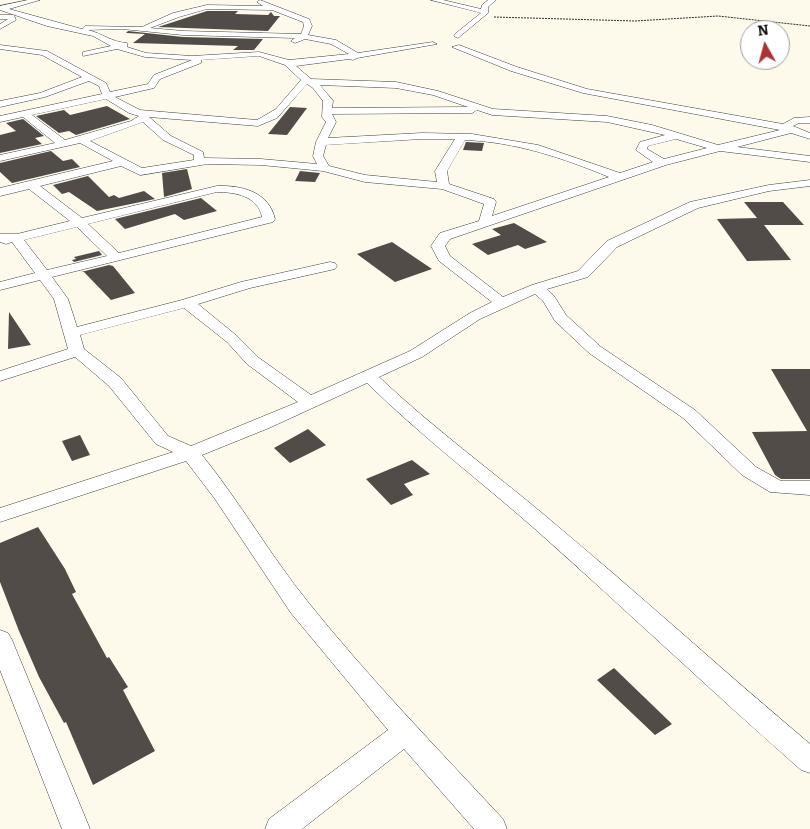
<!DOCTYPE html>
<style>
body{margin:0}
#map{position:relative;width:810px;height:829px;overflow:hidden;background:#fdf9eb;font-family:Bitter,serif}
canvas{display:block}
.north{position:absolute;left:740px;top:20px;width:50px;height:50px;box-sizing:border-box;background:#fff;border:1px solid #9d9d9d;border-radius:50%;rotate:353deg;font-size:14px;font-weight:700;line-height:20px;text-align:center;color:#0b0b0b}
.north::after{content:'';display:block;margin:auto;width:18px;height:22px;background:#ac3238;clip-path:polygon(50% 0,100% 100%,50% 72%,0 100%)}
</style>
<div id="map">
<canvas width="810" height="829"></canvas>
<div class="north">N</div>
</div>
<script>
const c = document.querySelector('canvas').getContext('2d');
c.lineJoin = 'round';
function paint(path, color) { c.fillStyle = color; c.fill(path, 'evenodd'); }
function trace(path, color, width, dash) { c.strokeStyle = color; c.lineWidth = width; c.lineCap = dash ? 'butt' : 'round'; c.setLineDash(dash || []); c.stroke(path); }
paint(new Path2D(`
 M207 11H238L235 14 268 15 271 12 274 16H280L268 31 158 27Z
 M128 31 183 37 263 39 254 50H233L238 46 133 43 145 34 126 33Z
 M107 106 130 119 76 135 69 131 59 133 36 116 64 110 70 115Z
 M290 107 307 108 287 135 268 134Z
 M23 119 44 136 35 138 42 144 0 153V135L16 131 6 123Z
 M466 142 484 143 482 151 463 150Z
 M51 151 63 161 72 159 80 167 12 183 0 172V163Z
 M187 169 192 189 164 197 162 173Z
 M300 171 320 173 315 182 295 181Z
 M88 176 109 197 114 195 119 198 144 191 155 199 97 211 69 192 62 194 53 185Z
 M201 198 217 211 184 220 175 214 125 229 115 219Z
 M744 202H783L804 225H764L791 260 747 261 717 219 757 218Z
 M514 223 547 242 525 249 518 245 488 255 472 244 501 235 492 229Z
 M392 242 432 269 395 282 357 254Z
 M99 251 102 255 74 262 72 260 76 259 74 257Z
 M109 265 113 266 135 293 111 300 84 272H81Z
 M9 312 31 345 8 349Z
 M771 369H810V479H781L775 475 752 432 807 431Z
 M308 429 326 445 290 463 274 448Z
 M80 435 90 455 72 461 62 441Z
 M412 460 430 474 404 484 413 495 391 505 366 479Z
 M38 527 65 569 76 592 72 594 107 658 109 657 128 687 123 690 155 751 93 785 66 722 64 723 39 677 19 631 0 582V543Z
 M614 668 672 724 655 735 597 680Z`), '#524c48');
const minor = new Path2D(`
 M28 0H40L9 9 82 29 85 26 142 27 173 13 207 5 263 6 257 2 260 0 309 19 312 26 308 35 336 40 358 53 433 42 437 44 357 58 353 60 349 59 296 66 311 79 396 82 438 91 493 109 607 116 652 125 718 145 780 130 583 93 511 71 452 47 459 45 517 67 587 89 783 124 794 118 810 117V123H799L793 126 810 133V139L791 133 737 147 810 156V162L720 151 666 165 450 239 445 246 450 256 503 297 532 285 578 271 607 241 690 202 769 185 810 180V186L769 191 698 208 617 247 588 277 547 289 554 296 566 315 601 347 695 410 756 467 781 481H810V495L770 492 742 475 683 418 589 353 555 321 543 301 535 294 480 319 422 357 379 377C433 428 492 471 548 518 637 592 722 670 810 744V773L801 770C711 691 624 608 535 529 479 480 420 435 367 383L269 428 202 455C240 502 270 555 308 602 369 678 437 748 503 819L507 829H474L404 749 302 829H265L269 819 388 730 291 613 215 499 186 461 0 522V508L173 452 156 444 109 386 75 357 0 381V371L68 349 54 299 40 280 0 290V282L35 273 12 242 6 244 0 242V234H17L70 221 29 189 0 196V188L113 161 80 143 0 161V155L55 143 23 117 0 122V116L102 94 99 86 89 81 45 97 0 107V101L40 93 82 77 42 55 0 49V45L47 51 106 83 110 92 148 84 154 75 192 60 145 57 117 49 83 56V52L111 46 93 36 47 26 0 10V6ZM207 9 272 10 303 22 304 26 301 34 183 31 150 28 179 17ZM122 29 183 35 295 38 291 41 295 43 305 39 331 44 349 54 289 60 259 52 192 56 146 53 127 47V43C111 42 104 34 88 30ZM259 56 285 65 301 80 276 109 257 120 140 110 115 97 154 88 160 79 201 63V60ZM307 84 313 88 323 101 322 117 326 122 316 142 313 156 317 164 261 159 204 158 203 152 171 136 149 117 258 126 277 118ZM320 85 396 88 433 95 468 107 332 108 333 101ZM106 99 129 113 139 116 131 121 65 140 32 115ZM477 110 492 115 607 122 665 135 640 142 636 150 653 162 620 173 538 145 472 134 422 133 328 138 336 122 332 114 472 113ZM143 122 163 140 194 155V160L142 168 90 141ZM422 139H455L435 171 437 182 365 175 329 166 323 156 326 145ZM676 139 707 148 664 159 647 149 648 146ZM465 140C516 142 563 158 609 177L492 216 496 202 494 199 449 184 447 171ZM208 164 261 165 323 171 365 182 442 189 484 204 479 221 440 233 431 246 439 261 492 302 470 313 410 351 311 395 259 358 237 336 198 304 250 288 335 269 337 266 335 263 330 262 241 282 182 300 77 327 68 299 52 277 273 222 275 219C269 192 242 185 217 186L82 218 40 186 121 166 140 175ZM217 192C235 192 258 196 262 217L119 253 88 224ZM77 227 107 256 47 270 24 240ZM184 308 227 342 247 364 298 402 191 446 168 436 121 378 84 349 80 335Z
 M431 0H443L481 9 482 5 488 0H496L488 7V13L458 38 454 36 455 34 481 13Z
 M0 15H14L16 20 0 29V24L8 19H0Z
 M0 630 8 633 12 640 90 829H62L0 670Z`);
trace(minor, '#3e3e3e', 1);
trace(new Path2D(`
 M494 17 635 21 718 16 810 26`), '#2d2d2d', 1, [2, 1]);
paint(minor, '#fff');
</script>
